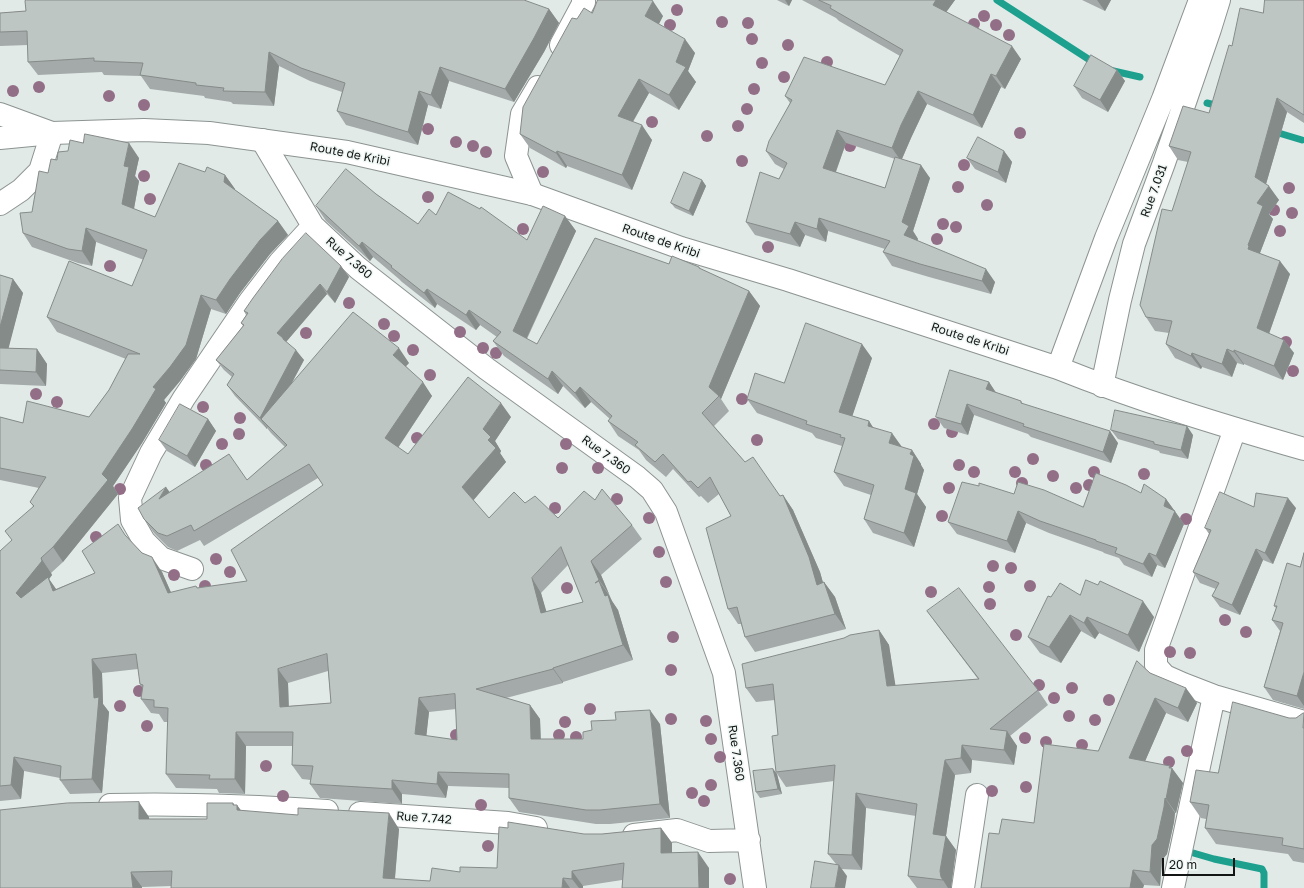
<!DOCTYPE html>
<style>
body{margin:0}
#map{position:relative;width:1304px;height:888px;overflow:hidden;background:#e2eae8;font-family:"Golos Text",sans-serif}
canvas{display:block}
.scale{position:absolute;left:1162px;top:858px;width:73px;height:18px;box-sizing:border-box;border:2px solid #121514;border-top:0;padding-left:5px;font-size:12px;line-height:14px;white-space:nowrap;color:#121514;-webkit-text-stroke:3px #eff7f5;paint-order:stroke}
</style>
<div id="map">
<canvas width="1304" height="888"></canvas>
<div class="scale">20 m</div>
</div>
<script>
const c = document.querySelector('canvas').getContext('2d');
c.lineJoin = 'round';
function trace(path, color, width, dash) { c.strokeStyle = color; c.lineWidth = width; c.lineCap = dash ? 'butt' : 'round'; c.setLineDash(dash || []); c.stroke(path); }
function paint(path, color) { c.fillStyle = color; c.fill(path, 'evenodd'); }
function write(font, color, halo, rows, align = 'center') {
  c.font = font + ' "Golos Text",sans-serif'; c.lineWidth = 3; c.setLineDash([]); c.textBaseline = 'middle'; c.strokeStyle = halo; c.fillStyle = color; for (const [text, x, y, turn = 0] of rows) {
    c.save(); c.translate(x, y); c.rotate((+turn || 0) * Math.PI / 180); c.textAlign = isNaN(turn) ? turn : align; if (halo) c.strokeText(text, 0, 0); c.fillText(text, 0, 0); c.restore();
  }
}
trace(new Path2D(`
 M997 0 1096 64
 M1109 70 1140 77
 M1207 103 1215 105 1219 108
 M1272 131 1302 140
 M1183 850 1214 859 1262 869 1264 873V888`), '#1da18e', 7);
const street = new Path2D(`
 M561 45 584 2 583 0
 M0 114 52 133 40 171 21 190 0 204
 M262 140 313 226 358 268 487 369 637 477 652 490 666 512 724 673 755 888
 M532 194 516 156 522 114 538 87
 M1235 429 1156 650V666L1165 676 1183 684 1214 696 1304 722
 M192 569 161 558 144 541 132 520 130 498 151 453 184 398 250 301 280 262 313 226
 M110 805C183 803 255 806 327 811
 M360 813 508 823 536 828
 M634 835 677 830 709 841 749 840
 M963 888 977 795
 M1173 888 1214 696`);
const secondary = new Path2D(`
 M0 138 52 133 144 130 209 133 347 152 532 194 681 248 788 280 1058 368C1138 400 1221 425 1304 449
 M1058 368 1106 238 1163 99 1200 0
 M1102 386 1120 300 1134 244 1164 163 1210 29 1219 0`);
trace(street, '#8c9492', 24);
trace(secondary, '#8c9492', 24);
trace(street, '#fff', 22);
trace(secondary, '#fff', 22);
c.fillStyle = '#936f87';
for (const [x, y] of [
 [677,10],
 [984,16],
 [722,22],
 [748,23],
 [974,24],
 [670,25],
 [996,25],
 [1009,35],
 [752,39],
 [788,45],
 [827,62],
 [762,63],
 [784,77],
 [39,87],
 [754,89],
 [13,91],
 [109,96],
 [144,105],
 [747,109],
 [652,122],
 [738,126],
 [428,129],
 [1020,133],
 [707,136],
 [456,142],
 [473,146],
 [850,146],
 [486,152],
 [742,161],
 [964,165],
 [543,172],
 [144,176],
 [958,187],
 [1289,188],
 [428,197],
 [150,199],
 [987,205],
 [1274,210],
 [1292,213],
 [943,224],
 [956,227],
 [523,229],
 [1280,231],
 [937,239],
 [768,247],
 [110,266],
 [349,303],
 [384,324],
 [460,332],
 [306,333],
 [394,336],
 [1286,342],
 [483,348],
 [413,350],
 [496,353],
 [1293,371],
 [430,375],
 [36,394],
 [742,399],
 [57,402],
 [203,407],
 [240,418],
 [934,424],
 [952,432],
 [239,434],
 [417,438],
 [757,440],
 [222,444],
 [566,444],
 [1033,459],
 [206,465],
 [959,465],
 [562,468],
 [598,468],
 [974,472],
 [1015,472],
 [1094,472],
 [1144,474],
 [1053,476],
 [1022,483],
 [1089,485],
 [949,488],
 [1076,488],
 [120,489],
 [617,499],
 [555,508],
 [942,516],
 [649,518],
 [1186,519],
 [96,537],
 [659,552],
 [216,559],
 [993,566],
 [1011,568],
 [230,572],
 [174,575],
 [666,582],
 [205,586],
 [1030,586],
 [989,587],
 [567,588],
 [931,592],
 [990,604],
 [1225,620],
 [1246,632],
 [1016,635],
 [673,637],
 [1170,652],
 [1190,653],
 [671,670],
 [1039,685],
 [1072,688],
 [139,691],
 [1054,698],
 [1109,700],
 [120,706],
 [590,709],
 [1069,716],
 [671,719],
 [1095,720],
 [706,721],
 [565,722],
 [147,726],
 [456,735],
 [559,735],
 [576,737],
 [1025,738],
 [711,739],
 [1046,742],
 [1082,745],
 [1187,751],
 [720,757],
 [1169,762],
 [266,766],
 [711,785],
 [1026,787],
 [992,791],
 [692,793],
 [283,796],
 [704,801],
 [481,805],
 [488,846],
 [730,879]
]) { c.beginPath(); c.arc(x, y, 6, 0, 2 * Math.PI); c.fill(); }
paint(new Path2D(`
 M27 0 549 9 559 23 544 52 514 102 449 81 441 109 428 105 418 145 346 125 337 111 342 92 310 81 279 66 274 106 233 104 231 102 205 98 204 96 150 89 141 76 104 75 102 72 38 75 28 62V45L0 46V13L26 11Z
 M777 0H792L789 6Z
 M802 0H955L946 12 1021 59 1005 89 1001 87 982 128 927 104 911 138 902 159 930 178 913 231 918 239 917 241 995 282 991 294 929 277 892 266 883 252 885 249 828 231 826 242 805 235 800 247 755 235 746 222 779 179 784 169 775 164 766 151 790 103 785 96 885 85 900 56 839 21 836 18ZM846 143 895 159 885 188 836 172Z
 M1082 0H1111L1105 11Z
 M1304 0V123L1287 112 1266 184 1279 200 1269 214 1273 219 1260 253 1290 274 1269 334 1284 340 1294 353 1283 380 1244 364V365L1237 363 1232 377 1202 367 1201 369 1175 358 1166 344 1169 333 1155 331 1146 317 1188 162 1178 160 1169 146 1209 113 1232 46 1263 13Z
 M592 13 663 16 659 24 695 53 688 71 696 82 679 110 649 93 633 122 652 140 632 190 567 166 566 168 530 148 520 134Z
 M1117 70 1125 81 1108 112 1082 98 1074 86Z
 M1004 151 1012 162 1006 183 975 169 967 158Z
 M139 158 135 176 139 181 134 209 155 217 205 172 225 175 235 189V190L278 221 288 235 270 254 240 293 226 314 211 309 196 359 180 381 164 400 166 403 142 443 113 486 118 494 63 562 51 573 52 575 49 579 56 589 95 573 128 539 162 572 171 593 197 588 247 581 323 485 318 478 204 546 200 540 177 551 168 547 154 533 144 519 170 492 247 480 285 447 271 433 267 428V429L235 396 227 385 232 377 224 370 216 360 243 326 241 323 246 315 244 311 341 266 349 277 335 303 327 294 286 342 304 360 292 383 409 363 406 366 432 396 398 448 408 454 511 417 495 441 501 451 500 453 506 462 473 500 489 518 525 503 558 518 595 500 632 525 642 539 601 575 612 601 618 610 633 660 563 682V683L506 698 530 705 540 719 541 739H583L660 724 670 818 610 824H596L519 812 509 798V788L448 786 446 798 402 794V804L320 798 310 784 311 780 302 779 292 765 293 746H246L245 794 219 793 217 789 176 788 166 774 168 722H164L159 714 151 713 141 699 143 689 140 684 138 669 102 673 103 704 109 712 102 793 70 794 60 780V778L24 771 21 799 0 801V551L12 541 33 506 30 502 39 488 0 480V417L23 423 89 417 109 390 126 359 57 332 47 317 132 286 144 260 96 242 92 266 78 263 32 247 23 233 32 212 48 173 57 160ZM568 565 583 602 546 612 541 593ZM328 671 331 703 289 706 288 683ZM456 709 457 740 426 736 429 712Z
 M702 180 706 186 693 216 675 208 671 203Z
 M376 194 418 224 436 215 527 240 565 216 576 231 527 339 537 344 669 264 699 267 701 269 749 291 760 306 721 399 729 411 714 426 745 462 780 496 783 495 793 510 820 572 823 583 824 582 835 597 846 629 755 652 745 637 741 624H738L728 609 731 516 719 494 708 503 701 496 699 497 673 469 666 477 646 460 639 450 618 436 608 421 610 419 591 402 585 408 563 386 558 394 504 356 493 341 497 337 480 325 476 330 437 304 435 308 402 282 399 279 373 257 370 261 326 221 316 206Z
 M0 275 13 279 23 293 8 348 37 349 47 364 46 386 0 384Z
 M872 358 852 416 869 421 873 428 901 447 912 450 921 464V465L924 470 917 494 926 507 914 547 873 533 864 519 871 495 844 486 834 472 842 446 816 438 812 433 757 413 747 399 784 383Z
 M989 382 995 392 1021 401 1023 404 1118 443 1111 463 1031 437 1028 434 974 415 968 435 944 428 936 417Z
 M208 419 216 431 195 467 167 451 159 440Z
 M1111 430 1193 435 1188 459 1160 453 1159 451 1118 439Z
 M1014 494 1083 507 1166 499 1184 524 1165 568 1157 565 1152 577 1124 565 1119 558 1104 553 1103 552 1049 533 1026 523 1015 553 957 534 948 522Z
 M1254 507 1296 508 1273 564 1263 560 1240 615 1220 607 1212 596 1216 589 1200 583 1193 572 1209 534 1205 528Z
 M1304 553V709L1273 700 1264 687 1280 631 1272 620 1276 608 1274 606 1300 567Z
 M1080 595 1154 617 1139 652 1099 633 1095 639 1081 631 1061 663 1040 653 1028 637 1051 597Z
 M927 611 1038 690 1048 705 1010 736 1017 746 1014 765 972 760 971 773 955 775 946 836 956 850 951 888H917L908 876 916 816 866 808 862 870 841 869 847 876 836 864 828 854 834 781 786 787 776 772 778 735 775 700 756 702 746 688 879 630 889 645 895 686 978 679 938 626Z
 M1150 673 1197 703 1188 722 1166 713 1145 761 1171 768 1183 783 1176 813H1175L1174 822 1167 854 1162 860 1160 886 1144 885 1143 888H981L999 834 1034 823 1098 751Z
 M1304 713V863L1293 861 1288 854 1216 844 1205 828 1206 819 1201 818 1190 802 1218 773 1289 718H1296Z
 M773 769 777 774 782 794 760 798 756 792Z
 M234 805H237L241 811 399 829 395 879 430 881 460 872 497 868 584 834H602L661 828 672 843V853L709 868V888H622V880L583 886V888H171V886L142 887 0 888 149 817V819H207Z`), '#a3aaa9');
paint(new Path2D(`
 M785 0H792L789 6Z
 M936 0H955L942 18 933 5Z
 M1097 0H1111L1105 11Z
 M653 1 663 16 655 31 645 16Z
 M549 9 559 23 544 52 514 102 505 89Z
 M685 39 695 53 688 71 696 82 679 110 669 95 676 62Z
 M1012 46 1021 59 1005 89 996 76Z
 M269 52 279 66 274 106 265 92Z
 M440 67 449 81 441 109 431 95Z
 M1117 70 1125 81 1108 112 1100 100Z
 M991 74 1001 87 982 128 973 115Z
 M639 79 649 93 628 130 618 116Z
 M419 91 428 105 418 145 408 132Z
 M918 91 927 104 911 138 901 161 892 148 901 125Z
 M1277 98 1287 112 1264 191 1255 177Z
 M642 125 652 140 632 190 622 175Z
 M837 130 846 143 832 182 823 168Z
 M129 143 139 158 135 176 139 181 132 219 122 204 124 166Z
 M557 151 567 166 566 168 556 153Z
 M1004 151 1012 162 1006 183 998 172Z
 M921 165 930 178 913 231 918 239 913 248 904 235 902 222Z
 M225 175 235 189 234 196 224 182Z
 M702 180 706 186 693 216 689 211Z
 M1269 186 1279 200 1269 214 1273 219 1258 258 1248 249V245L1257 203Z
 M565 216 576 231 523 346 513 331Z
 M819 218 828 231 826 242 817 229Z
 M278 221 288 235 270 254 240 293 226 314 216 300 230 279 260 240Z
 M795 222 805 235 800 247 790 234Z
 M86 228 96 242 92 266 82 251Z
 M362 242 373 257 370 261 359 246Z
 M1280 261 1290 274 1266 342 1257 328Z
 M341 266 349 277 335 303 327 292Z
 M986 269 995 282 991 294 982 281Z
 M13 279 23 293 5 362 0 355V327Z
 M320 284 327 294 286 342 291 349 277 333Z
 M427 289 437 304 435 308 424 293Z
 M749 291 760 306 721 399 719 396 709 387Z
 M201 295 211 309 196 359 180 381 164 400 166 403 142 443 113 486 118 494 63 562 53 547 102 474 153 387Z
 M469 310 480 325 476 330 466 315Z
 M1284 340 1294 353 1283 380 1274 366Z
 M862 344 872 358 849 426 839 412Z
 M399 348 409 363 403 369 393 355Z
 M37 349 47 364 46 386 36 372Z
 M1227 349 1237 363 1232 377 1222 364Z
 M296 350 304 360 268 427 261 419 267 428V429L260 418Z
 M1234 350 1244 364V365L1234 352Z
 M1192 353 1202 367 1201 369 1191 356Z
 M552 371 563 386 558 394 548 379Z
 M423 382 432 396 395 452 385 438Z
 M989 382 997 394 986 389Z
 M580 387 591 402 585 408 575 393Z
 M501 403 511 417 495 441 501 451 500 453 506 462 472 502 462 487 488 440 483 429Z
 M967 404 974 415 968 435 961 424Z
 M208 419 216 431 195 467 187 456Z
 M869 421 878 435 868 426Z
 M1187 426 1193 435 1188 459 1181 450Z
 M1110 431 1118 443 1111 463 1103 452Z
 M892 433 902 447 889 443Z
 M912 450 921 464V465L924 470 917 494 926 507 914 547 904 533 905 489 910 454Z
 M166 487 176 501 159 499Z
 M783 495 793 510 820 572 828 600 817 585 788 509Z
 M1288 498 1296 508 1273 564 1265 553Z
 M1166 499 1184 524 1165 568 1156 556 1164 506Z
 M1018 511 1026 523 1015 553 1007 541Z
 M1256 549 1263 560 1240 615 1232 605Z
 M1149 553 1157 565 1152 577 1143 564Z
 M152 557 162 572 178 608 168 593Z
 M41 558 51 573 52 575 49 579 58 592 53 591 25 607 16 593Z
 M591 561 601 575 609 594 599 580Z
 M532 578 541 593 551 627 541 613Z
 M599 581 609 595 612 601 618 610 633 660 623 645 605 596Z
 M824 582 835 597 846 629 835 614Z
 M1143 601 1154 617 1139 652 1128 635Z
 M1070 615 1081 631 1061 663 1049 647Z
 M1087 617 1099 633 1095 639 1084 623Z
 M879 630 889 645 898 701 887 686Z
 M92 659 102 673 103 704 109 712 102 793 92 779 94 698Z
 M553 668 563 682V683L553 669Z
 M278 669 288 683 289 721 280 707Z
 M1304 672V706L1297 696Z
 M1186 688 1197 703 1188 722 1178 708Z
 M419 698 429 712 425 749 415 734Z
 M1155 698 1166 713 1140 773 1129 758Z
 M530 705 540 719 541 753 531 739Z
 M650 710 660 724 670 818 660 804Z
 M1007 731 1017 746 1014 765 1004 750Z
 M236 732 246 746 245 794 235 779Z
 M962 745 972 760 971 773 961 758Z
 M14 757 24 771 21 799 11 785Z
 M945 760 955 775 944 849 933 834Z
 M1170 766 1172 769V768L1183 783 1176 813 1166 799Z
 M773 769 777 774 782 794 778 789Z
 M438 772 448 786 446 798 437 784Z
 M392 780 402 794V804L392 789Z
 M856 793 866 808 862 870 852 855Z
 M1165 798 1175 813 1174 822 1167 854 1162 860 1160 886 1150 872 1152 845Z
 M139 802 149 817 150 834 139 819Z
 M233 803 237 809V805L248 820V825L233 805Z
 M389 813 399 829 394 888 383 878Z
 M661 828 672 843V868L661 853Z
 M946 836 956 850 951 888H948L941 877 940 871Z
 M698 852 709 868V888H699Z
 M839 865 847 876 845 888H835Z
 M1133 870 1144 885 1143 888H1130Z
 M572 871 583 886V888H579L572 879Z
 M131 872 142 887V888H133Z
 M563 878 570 888H562Z`), '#858b89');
const building = new Path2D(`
 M27 0H524L549 9 534 38 505 89 440 67 431 95 419 91 408 132 337 111 345 83 301 68 269 52 265 92 223 91 224 88 196 85V83L140 75 143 63 94 61V58L28 62 27 31 0 32V13L26 11 25 1Z
 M598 0H651L653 1 645 16 685 39 676 62 686 67 669 95 639 79 618 116 642 125 622 175 557 151 556 153 520 134 523 107 572 18 577 19 584 8 592 13Z
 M819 0H936L933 5 1012 46 996 76 991 74 973 115 918 91 901 125 892 148 837 130 823 168 885 188 895 157 921 165 902 222 909 226 904 235 986 269 982 281 920 264 883 252 890 241 819 218 817 229 795 222 790 234 746 222 760 172 779 179 787 163 766 151 769 141 792 100 785 96 804 57 885 85 903 50 830 8 831 6Z
 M1265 0H1304V115L1277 98 1255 177 1269 186 1257 203 1263 206 1248 245 1249 246 1248 249 1280 261 1257 328 1284 340 1274 366 1234 350V352L1227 349 1222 364 1192 353 1191 356 1166 344 1172 321 1146 317 1140 305 1162 209 1172 211 1191 152 1169 146 1183 106 1209 113 1229 45 1232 46 1240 8 1263 13Z
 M1091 55 1117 70 1100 100 1074 86Z
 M85 134 129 143 124 166 129 167 122 204 155 217 179 163 205 172 207 167 225 175 224 182 278 221 260 240 230 279 216 300 201 295 186 345 170 367 153 387 156 389 132 429 102 474 108 480 53 547 41 558 42 561 16 593 21 598 48 577 53 591 95 573 82 551 118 524 125 535 142 553 152 557 168 593 196 586 197 588 247 581 231 550 323 485 309 464 194 531 191 525 167 536 158 533 144 519 138 508 166 487 159 499 229 454 247 480 287 445 261 419 353 312 399 348 393 355 423 382 385 438 408 454 468 377 501 403 483 429 491 437 488 440 496 448 462 487 489 518 514 492 525 503 535 496 558 518 584 491 595 500 602 489 632 525 591 561 599 580 595 583 599 581 605 596 608 595 623 645 553 668V669L476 689 530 705 531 739H583V732L592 730 591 721 616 720 615 712 650 710 660 804 600 810H586L509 798V774L438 772 437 784 392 780V789L310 784 313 766 292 765 293 732H236L235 779H209L210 775 166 774 168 708 154 707V700L141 699 143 685 140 684 136 654 92 659 94 698 99 697 92 779 60 780 61 766 14 757 11 785 0 786V551L12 540 5 531 34 506 30 502 46 477 0 468V417L23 423 27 401 89 417 109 390 128 354H140L47 317 69 261 132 286 147 250 86 228 82 251 68 249 23 233 20 213 32 212 39 171 48 173 51 159 57 160 58 152 68 151 70 140 83 143ZM561 547 583 602 541 613 532 578ZM327 654 331 703 280 707 278 669ZM455 694 457 740 415 734 419 698Z
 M978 137 1004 151 998 172 967 158Z
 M346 169 376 194 418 224 429 209 436 215 448 192 480 209 481 207 527 240 543 206 565 216 513 331 537 344 595 238 669 264 672 256 699 267V268L749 291 709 387 719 396 702 413 745 462 753 457 780 496 783 495 809 557 817 585 824 582 835 614 745 637 737 607 728 609 706 528 731 516 710 477 698 488 691 481 688 482 663 454 655 462 635 445 638 442 608 421 612 416 580 387 575 393 552 371 548 379 493 341 501 332 469 310 466 315 427 289 424 293 391 267 392 266 362 242 359 246 316 206Z
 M684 172 702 180 689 211 671 203Z
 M306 233 341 266 327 292 320 284 277 333 283 338V339L296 350 260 418 227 385 234 374 216 360 244 325 241 323 248 313 244 311 253 298 282 259Z
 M0 275 13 279 0 327Z
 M806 323 862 344 839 412 869 421 868 426 892 433 889 443 912 450 910 454 914 456 905 489 916 493 904 533 864 519 874 485 834 472 845 438 840 437 841 435 806 424 807 421 747 399 755 373 784 383Z
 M0 348 37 349 36 372 0 370Z
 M950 370 989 382 986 389 1021 401V403L1110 431 1103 452 1023 426 1024 424 967 404 961 424 936 417Z
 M180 404 208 419 187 456 159 440Z
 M1115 410 1187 426 1181 450 1154 444V442L1111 430Z
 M1096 473 1126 485 1141 493 1144 484 1166 499 1164 506 1175 511 1156 556 1149 553 1143 564 1115 553 1117 548 1096 541V540L1040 521 1018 511 1007 541 948 522 962 482 979 486V483L1014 494 1018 482 1044 490 1083 507Z
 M1220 492 1254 507 1256 493 1288 498 1265 553 1256 549 1232 605 1212 596 1219 583 1193 572 1211 530 1205 528Z
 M1304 553V672L1297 696 1264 687 1283 623 1272 620 1277 606H1274L1287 563 1300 567Z
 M1086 580 1098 585 1100 581 1143 601 1128 635 1087 617 1084 623 1070 615 1049 647 1028 637 1048 596 1051 597 1060 583 1080 595Z
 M959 588 1038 690 990 729 1007 731 1004 750 962 745 961 758 945 760 933 834 946 836 940 871 941 877 943 880 908 876 917 804 856 793 852 855 828 854 835 765 776 772 772 736 778 735 773 684 746 688 742 664 844 638 850 635 879 630 887 686 979 679 927 611Z
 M1137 661 1150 673 1186 688 1178 708 1155 698 1129 758 1170 766 1169 768H1172L1166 799 1165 798 1164 807 1157 839 1152 845 1150 872 1133 870 1130 888H981L989 833 999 834 1002 819 1034 823 1044 744 1098 751Z
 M1233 702 1289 718H1296L1303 713H1304L1303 728H1304V849L1282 845 1283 838 1205 828 1209 805 1190 802 1196 770 1218 773Z
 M773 769 778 789 756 792 753 771Z
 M139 802V819H207V803H233V805H237V810L298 815V808L389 813 383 878 430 881 432 868 460 872V867L497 868 499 827 508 828V822L584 834H602L661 828V853L698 852 699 888H622L624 863 572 871V879L563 878 562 888H171L172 871 131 872 133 888H0V810L67 803Z
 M815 861 839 865 835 888H811Z`);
paint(building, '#bec6c4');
trace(building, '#858b89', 1);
write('12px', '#121514', '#eff7f5', [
 ["Route de Kribi",350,154,11],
 ["Rue 7.031",1154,191,-70],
 ["Route de Kribi",661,241,19],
 ["Rue 7.360",349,258,41],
 ["Route de Kribi",970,339,18],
 ["Rue 7.360",606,455,36],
 ["Rue 7.360",736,753,82],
 ["Rue 7.742",424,818,4]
]);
</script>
